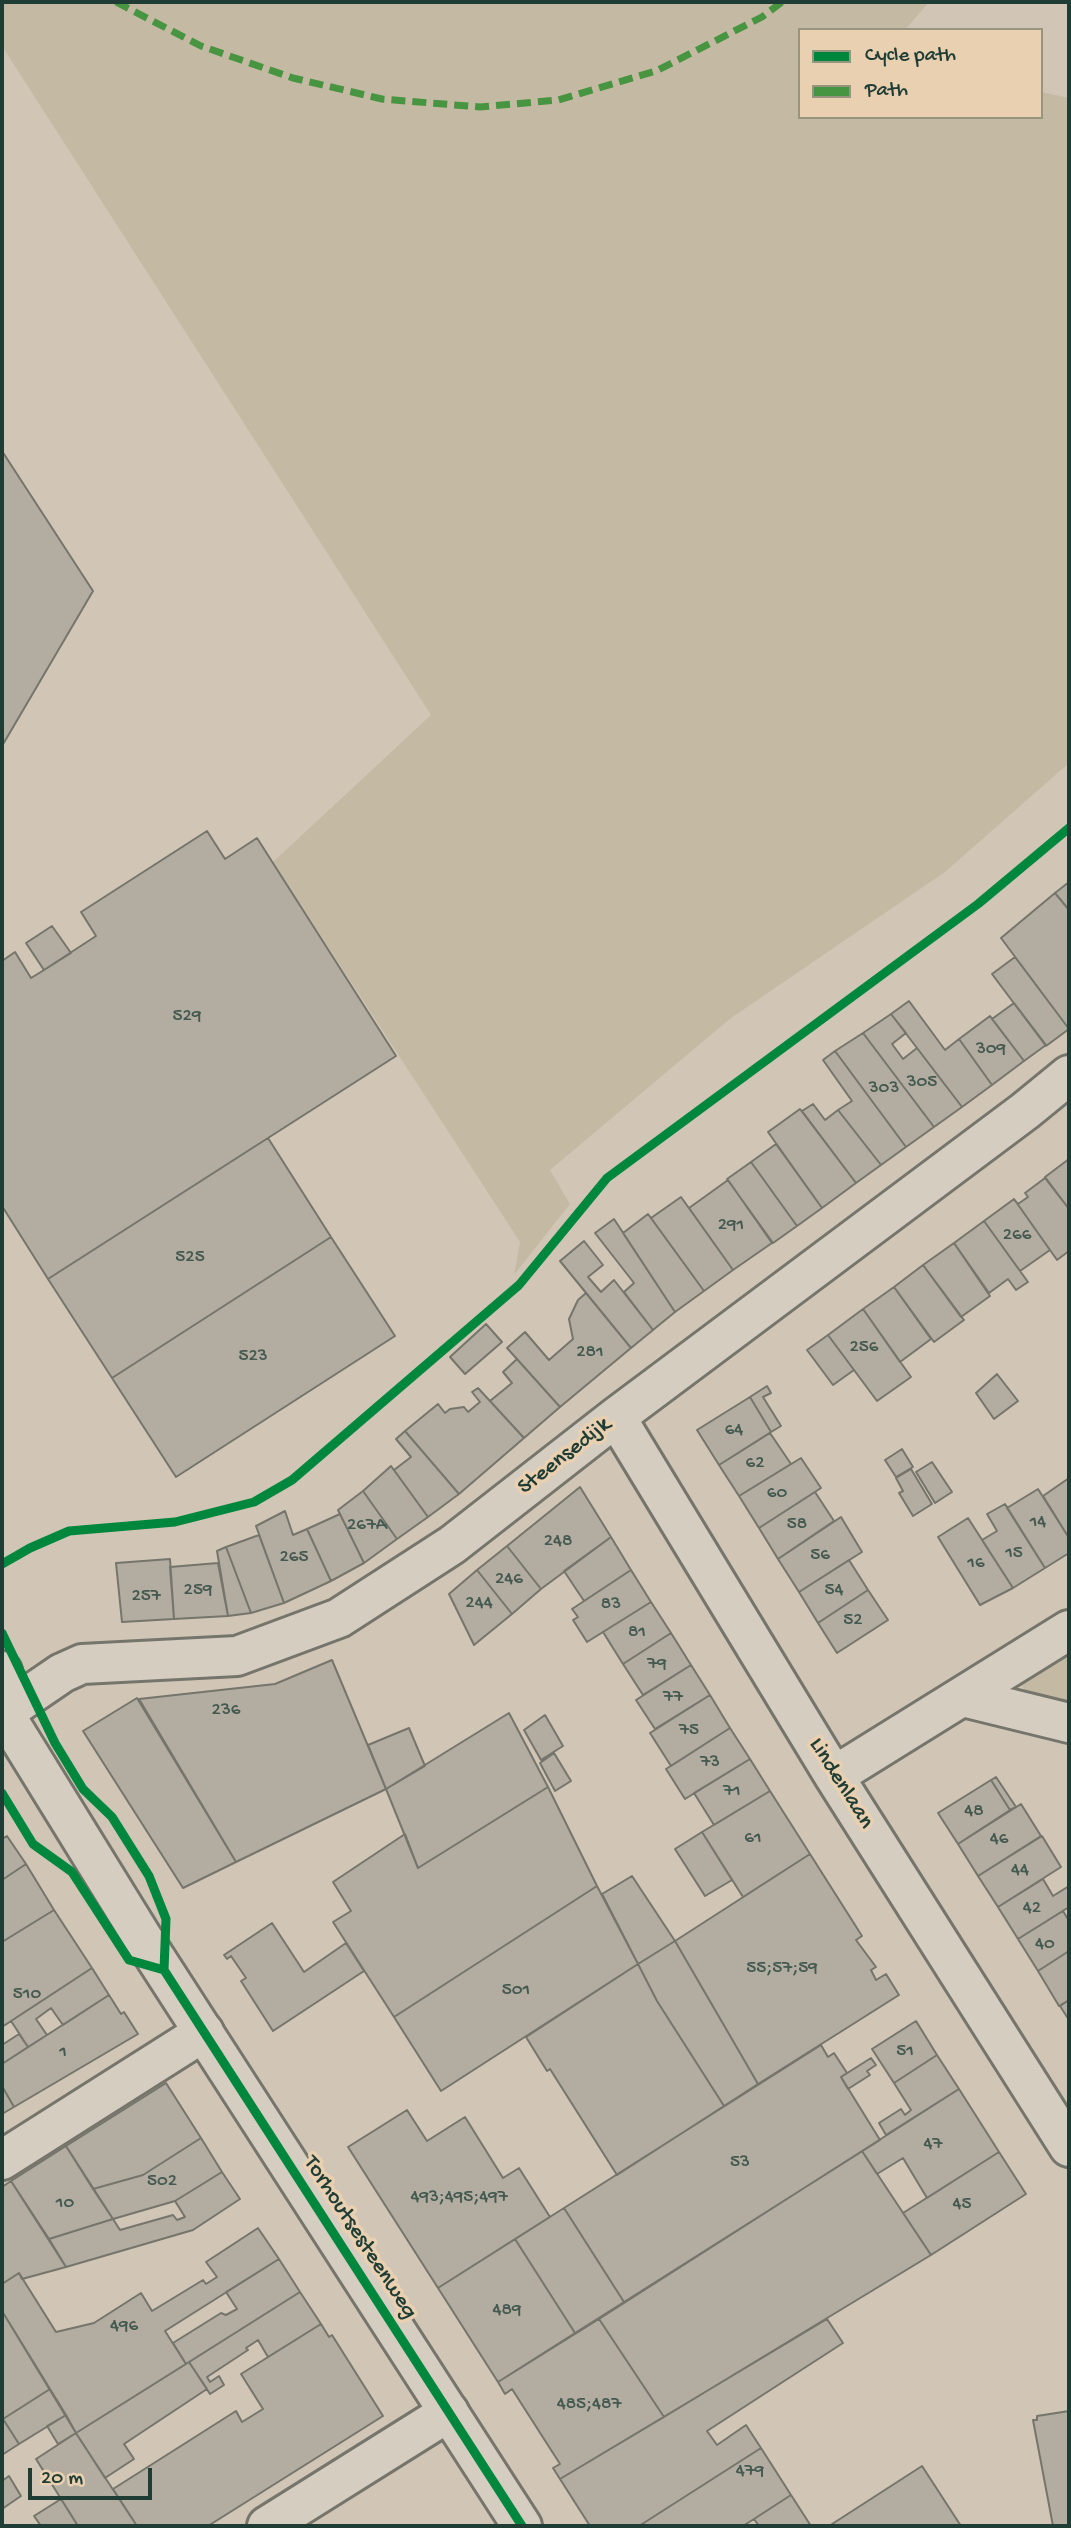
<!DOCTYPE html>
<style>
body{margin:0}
#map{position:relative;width:1071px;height:2528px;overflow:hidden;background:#d1c6b6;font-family:"Gochi Hand",sans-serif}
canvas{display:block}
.frame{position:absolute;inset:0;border:4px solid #1f3d34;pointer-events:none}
.legend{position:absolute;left:798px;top:28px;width:245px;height:91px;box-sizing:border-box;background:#e9d0b1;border:2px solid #98957f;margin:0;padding:9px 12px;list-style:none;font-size:21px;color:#1f3d34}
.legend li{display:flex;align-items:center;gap:14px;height:35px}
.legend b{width:35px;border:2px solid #98957f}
.scale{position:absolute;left:28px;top:2468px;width:124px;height:32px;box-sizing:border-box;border:4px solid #1f3d34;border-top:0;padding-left:9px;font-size:21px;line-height:24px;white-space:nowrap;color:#1f3d34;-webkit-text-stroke:5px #e9d0b1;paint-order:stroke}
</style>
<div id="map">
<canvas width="1071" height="2528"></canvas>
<div class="frame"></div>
<ul class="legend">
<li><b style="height:9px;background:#00873e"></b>Cycle path</li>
<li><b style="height:9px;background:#479441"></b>Path</li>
</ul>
<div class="scale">20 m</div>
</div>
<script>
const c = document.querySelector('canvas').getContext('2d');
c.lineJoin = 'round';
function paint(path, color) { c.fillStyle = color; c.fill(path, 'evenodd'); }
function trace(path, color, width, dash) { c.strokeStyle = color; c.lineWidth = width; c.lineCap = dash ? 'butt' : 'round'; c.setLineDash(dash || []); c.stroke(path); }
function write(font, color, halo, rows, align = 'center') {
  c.font = font + ' "Gochi Hand",sans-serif'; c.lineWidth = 7; c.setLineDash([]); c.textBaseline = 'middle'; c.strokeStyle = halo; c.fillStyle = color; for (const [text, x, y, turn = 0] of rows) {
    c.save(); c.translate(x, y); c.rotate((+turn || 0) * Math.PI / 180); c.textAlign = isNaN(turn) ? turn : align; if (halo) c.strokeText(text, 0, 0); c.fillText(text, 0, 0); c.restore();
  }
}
paint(new Path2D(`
 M2 2H929L905 30H800V117H1041V92L1069 98V763L945 872 731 1018 550 1170 570 1204 514 1275 520 1242 273 862 431 715 2 46Z
 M1069 1653V1702L1026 1691 1022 1687 1023 1682Z`), '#c4b9a3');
const building = new Path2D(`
 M2 451 93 591 2 746Z
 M207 831 225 859 257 838 396 1056 48 1279 2 1206V961L15 952 31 978 44 970 96 936 81 912Z
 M1069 882V910L1055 893Z
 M1055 893 1069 910V1029L1001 938Z
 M52 926 71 953 44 970 26 943Z
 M1015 957 1069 1029 1046 1046 992 974Z
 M909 1001 945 1050 959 1039 992 1085 962 1107 891 1014Z
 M1014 1003 1046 1045 1024 1061 992 1019Z
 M891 1014 906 1033 892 1044 903 1059 917 1048 962 1107 934 1127 863 1033Z
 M990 1016 1024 1061 992 1085 959 1039Z
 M863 1033 934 1127 906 1147 835 1051Z
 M835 1051 906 1147 881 1165 838 1110 852 1101 823 1060Z
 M813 1104 825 1120 838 1110 881 1165 856 1183 802 1111Z
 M800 1109 856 1183 822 1208 768 1132Z
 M268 1138 331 1237 112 1378 48 1279Z
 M776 1144 822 1208 797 1226 751 1162Z
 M1069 1159V1209L1045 1177Z
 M751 1162 797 1226 773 1243 727 1179Z
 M1045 1178 1069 1209V1251L1057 1260 1014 1199 1018 1204 1028 1197 1025 1193Z
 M728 1180 772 1243 733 1270 689 1208Z
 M681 1197 733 1270 704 1291 651 1218Z
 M1014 1199 1050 1250 1020 1271 984 1221Z
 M648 1214 704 1291 675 1312 623 1233Z
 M614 1219 675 1312 653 1330 624 1292 634 1283 595 1233Z
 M984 1221 1028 1282 1016 1290 1008 1279 989 1293 954 1243Z
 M331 1237 395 1336 176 1477 112 1378Z
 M584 1241 603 1265 588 1277 601 1292 614 1280 653 1330 631 1348 560 1261Z
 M954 1243 990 1296 961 1317 923 1265Z
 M923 1265 964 1320 934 1342 894 1287Z
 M894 1287 931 1339 900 1362 863 1309Z
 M586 1293 631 1348 560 1407 507 1348 525 1332 549 1360 573 1339 569 1319 578 1300Z
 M863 1309 911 1377 877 1401 828 1335Z
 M486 1324 502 1342 465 1374 450 1357Z
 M828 1335 854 1370 833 1385 807 1350Z
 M517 1359 560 1407 524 1438 490 1401 512 1383 503 1372Z
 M997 1374 1018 1401 994 1419 976 1393Z
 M767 1386 771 1393 763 1397 781 1426 771 1432 750 1397Z
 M478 1388 524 1438 459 1494 405 1431 438 1404 445 1413 450 1409 464 1407 468 1412 480 1402 472 1392Z
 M750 1397 771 1432 719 1465 697 1430Z
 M405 1431 459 1494 428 1517 394 1470 411 1457 396 1439Z
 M770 1433 791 1464 739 1496 719 1465Z
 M902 1449 913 1467 896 1477 885 1460Z
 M801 1458 821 1488 759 1528 739 1496Z
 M932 1462 952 1492 935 1503 916 1472Z
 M391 1466 428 1517 397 1539 363 1491Z
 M911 1469 932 1504 913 1516 899 1493 903 1491 896 1478Z
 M1069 1478V1538L1043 1496Z
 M580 1487 611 1537 541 1589 507 1546Z
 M1038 1489 1069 1538V1553L1045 1568 1007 1508Z
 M363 1491 397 1539 364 1563 338 1510Z
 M815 1492 834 1521 778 1559 759 1528Z
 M1005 1504 1045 1568 1013 1588 982 1540 997 1531 987 1514Z
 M285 1511 293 1535 307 1529 331 1581 284 1603 256 1526Z
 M340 1514 364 1563 331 1581 307 1529Z
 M841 1517 862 1552 799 1592 778 1559Z
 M968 1518 1013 1588 980 1605 938 1537Z
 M259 1535 284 1603 251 1613 226 1547Z
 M611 1537 631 1570 584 1601 564 1571Z
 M507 1546 541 1589 512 1614 477 1570Z
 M226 1547 251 1613 228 1616 217 1551Z
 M170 1559 174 1619 122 1622 116 1563Z
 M849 1560 868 1590 818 1623 799 1592Z
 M218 1563 228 1616 174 1619 170 1567Z
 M477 1570 512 1614 474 1645 449 1594Z
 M631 1570 651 1602 587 1642 573 1620 578 1617 572 1609Z
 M868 1590 888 1620 837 1653 818 1623Z
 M651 1602 671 1633 623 1664 603 1632Z
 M671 1633 691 1665 643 1695 623 1664Z
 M332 1660 386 1789 236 1862 139 1699 275 1684Z
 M691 1665 710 1695 655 1729 636 1700Z
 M710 1695 730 1728 671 1766 650 1733Z
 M137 1698 236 1862 183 1888 83 1731Z
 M509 1713 548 1787 418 1868 386 1789Z
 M545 1715 563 1746 541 1760 524 1730Z
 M409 1728 425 1766 386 1789 368 1745Z
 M730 1728 750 1759 685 1799 666 1769Z
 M554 1753 571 1781 555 1791 540 1763Z
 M750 1759 770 1791 714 1825 694 1793Z
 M996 1777 1016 1807 1010 1810 991 1780Z
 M991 1780 1010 1810 958 1844 938 1813Z
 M548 1787 597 1886 394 2017 333 1922 351 1911 333 1882 405 1834 418 1868Z
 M770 1791 810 1854 743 1897 702 1832Z
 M1021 1804 1041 1836 978 1876 958 1844Z
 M702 1832 732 1880 705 1896 675 1849Z
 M7 1836 26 1864 2 1880V1839Z
 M1042 1836 1061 1867 998 1907 978 1876Z
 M810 1854 862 1936 856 1940 876 1967 871 1970 876 1980 886 1974 899 1995 758 2084 675 1941Z
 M26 1864 54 1910 2 1942V1880Z
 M632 1876 675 1941 638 1964 602 1894Z
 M1043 1879 1053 1896 1069 1886V1907L1018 1939 998 1907Z
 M597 1886 638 1964 441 2091 394 2017Z
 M54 1910 92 1968 2 2027V1942Z
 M1063 1911 1069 1921V1951L1038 1971 1018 1939Z
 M272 1923 304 1972 346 1943 364 1971 273 2031 241 1981 246 1978 231 1956 227 1959 224 1955Z
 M675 1941 758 2084 724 2106 657 2001 638 1964Z
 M1069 1951V2000L1059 2006 1038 1971Z
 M638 1964 657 2001 724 2106 617 2175 550 2069 547 2071 526 2037Z
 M92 1968 109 1995 63 2025 51 2008 36 2019 47 2035 28 2047 11 2021Z
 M109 1995 121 2014 124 2012 138 2034 14 2107 2 2086V2064Z
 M1069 2000V2020L1060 2006Z
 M916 2021 937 2055 894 2083 872 2049Z
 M19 2034 28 2047 2 2064V2045Z
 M821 2045 828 2057 834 2053 847 2073 841 2077 880 2140 624 2302 564 2208Z
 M937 2055 959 2089 886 2135 879 2123 901 2109 905 2115 911 2110 894 2083Z
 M871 2058 876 2065 867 2071 870 2075 848 2089 841 2077Z
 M166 2083 201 2138 143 2175 93 2189 66 2146Z
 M2 2086 14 2107 2 2114Z
 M959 2089 999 2152 927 2198 903 2158 877 2174 862 2151Z
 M407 2110 427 2141 465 2117 503 2178 519 2168 550 2217 438 2288 348 2147Z
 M201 2138 222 2172 175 2201 113 2219 93 2189 143 2175Z
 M66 2146 113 2219 49 2239 11 2181Z
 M862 2151 931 2255 664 2417 599 2319Z
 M999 2152 1026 2194 931 2255 903 2213Z
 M222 2172 240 2199 193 2230 66 2267 49 2239 113 2219 120 2230 173 2215 177 2220 185 2217 175 2201Z
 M11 2181 66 2267 22 2279 19 2273 2 2284V2187Z
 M564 2208 624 2302 575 2333 515 2239Z
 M258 2228 279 2259 165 2331 186 2364 76 2433 2 2311V2284L19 2273 56 2332 94 2323 141 2293 152 2311 203 2280 206 2284 217 2277 206 2262Z
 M515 2239 575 2333 498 2382 438 2288Z
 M279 2259 300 2292 186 2364 173 2343 221 2313 226 2315 237 2309 226 2292Z
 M300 2292 321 2324 268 2357 258 2340 246 2348 248 2350 207 2377 210 2382 219 2376 224 2385 210 2394 189 2362Z
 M2 2311 50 2389 3 2419 2 2418Z
 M599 2319 664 2417 560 2479 553 2468 560 2464 512 2389 505 2394 498 2382Z
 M827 2319 843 2343 707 2431 717 2445 746 2425 761 2448 639 2526H590L560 2479Z
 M321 2324 329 2337 332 2335 383 2416 208 2526H137L113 2489 236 2411 242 2422 263 2409 241 2374Z
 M189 2362 207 2389 124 2444 134 2459 105 2478 76 2433Z
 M50 2389 66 2415 19 2444 3 2419Z
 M1069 2411V2526H1053L1033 2420H1037V2416Z
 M66 2415 76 2433 58 2444 47 2426Z
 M3 2419 19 2444 2 2455V2420Z
 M76 2433 81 2441 137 2526H78L36 2459Z
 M761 2448 791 2495 754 2519 743 2526H639Z
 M922 2466 961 2526H829Z
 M9 2476 21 2496 2 2509V2481Z
 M791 2495 811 2526H759L754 2519Z
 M61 2499 78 2526H41L34 2516Z`);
paint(building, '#b2aca1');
trace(building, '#75756c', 2);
const street = new Path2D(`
 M616 1417 834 1776 1069 2147
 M963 1697 1069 1723
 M2 1714 62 1673 82 1664 237 1656 339 1618 452 1545 616 1417 1025 1111 1069 1075
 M834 1776 1069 1630
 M2 2160 204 2032
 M267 2526 449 2412`);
const primary = new Path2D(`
 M2 1671 4 1711
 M2 1710 142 1937 522 2526`);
trace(street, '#75756c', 44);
trace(primary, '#75756c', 44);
trace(street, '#d6cdc1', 38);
trace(primary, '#d6cdc1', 38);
trace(new Path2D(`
 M116 2 201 46 293 78 382 99 480 107 558 100 656 71 762 17 782 2`), '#479441', 7, [14, 7]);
trace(new Path2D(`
 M2 1564 30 1548 69 1531 175 1522 254 1502 292 1480 519 1285 607 1178 978 904 1069 828
 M2 1633 55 1743 83 1789 112 1817 149 1876 166 1919 164 1970
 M2 1793 33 1844 72 1872 129 1960 164 1970
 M164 1970 522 2526`), '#00873e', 9);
write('19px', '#44594f', null, [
 ["529",187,1017],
 ["309",991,1050],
 ["305",922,1083],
 ["303",884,1089],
 ["291",731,1226],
 ["266",1017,1236],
 ["525",190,1258],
 ["256",864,1348],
 ["281",590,1353],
 ["523",253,1357],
 ["64",734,1431],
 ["62",755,1464],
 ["60",777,1494],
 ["14",1038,1523],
 ["58",797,1525],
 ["267A",367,1526],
 ["248",558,1542],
 ["15",1014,1554],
 ["56",820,1556],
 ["265",294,1558],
 ["16",976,1564],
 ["246",509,1580],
 ["259",198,1591],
 ["54",834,1591],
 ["257",146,1597],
 ["244",479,1604],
 ["83",611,1605],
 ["52",853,1621],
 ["81",637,1633],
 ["79",657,1665],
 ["77",673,1698],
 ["236",226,1711],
 ["75",689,1731],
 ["73",710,1763],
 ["71",732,1792],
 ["48",974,1812],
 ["61",753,1839],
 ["46",999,1840],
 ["44",1020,1871],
 ["42",1032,1909],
 ["40",1045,1945],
 ["55;57;59",782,1969],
 ["501",516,1991],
 ["510",27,1995],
 ["51",905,2052],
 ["1",63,2053],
 ["47",933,2145],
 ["53",740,2163],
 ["502",162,2182],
 ["493;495;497",459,2198],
 ["10",65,2204],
 ["45",962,2205],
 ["489",507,2311],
 ["496",124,2327],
 ["485;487",589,2405],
 ["479",750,2472]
]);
write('23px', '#1f3d34', '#e9d0b1', [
 ["Steensedijk",565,1457,-38],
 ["Lindenlaan",840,1784,58],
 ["Torhoutsesteenweg",359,2238,57]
]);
</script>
